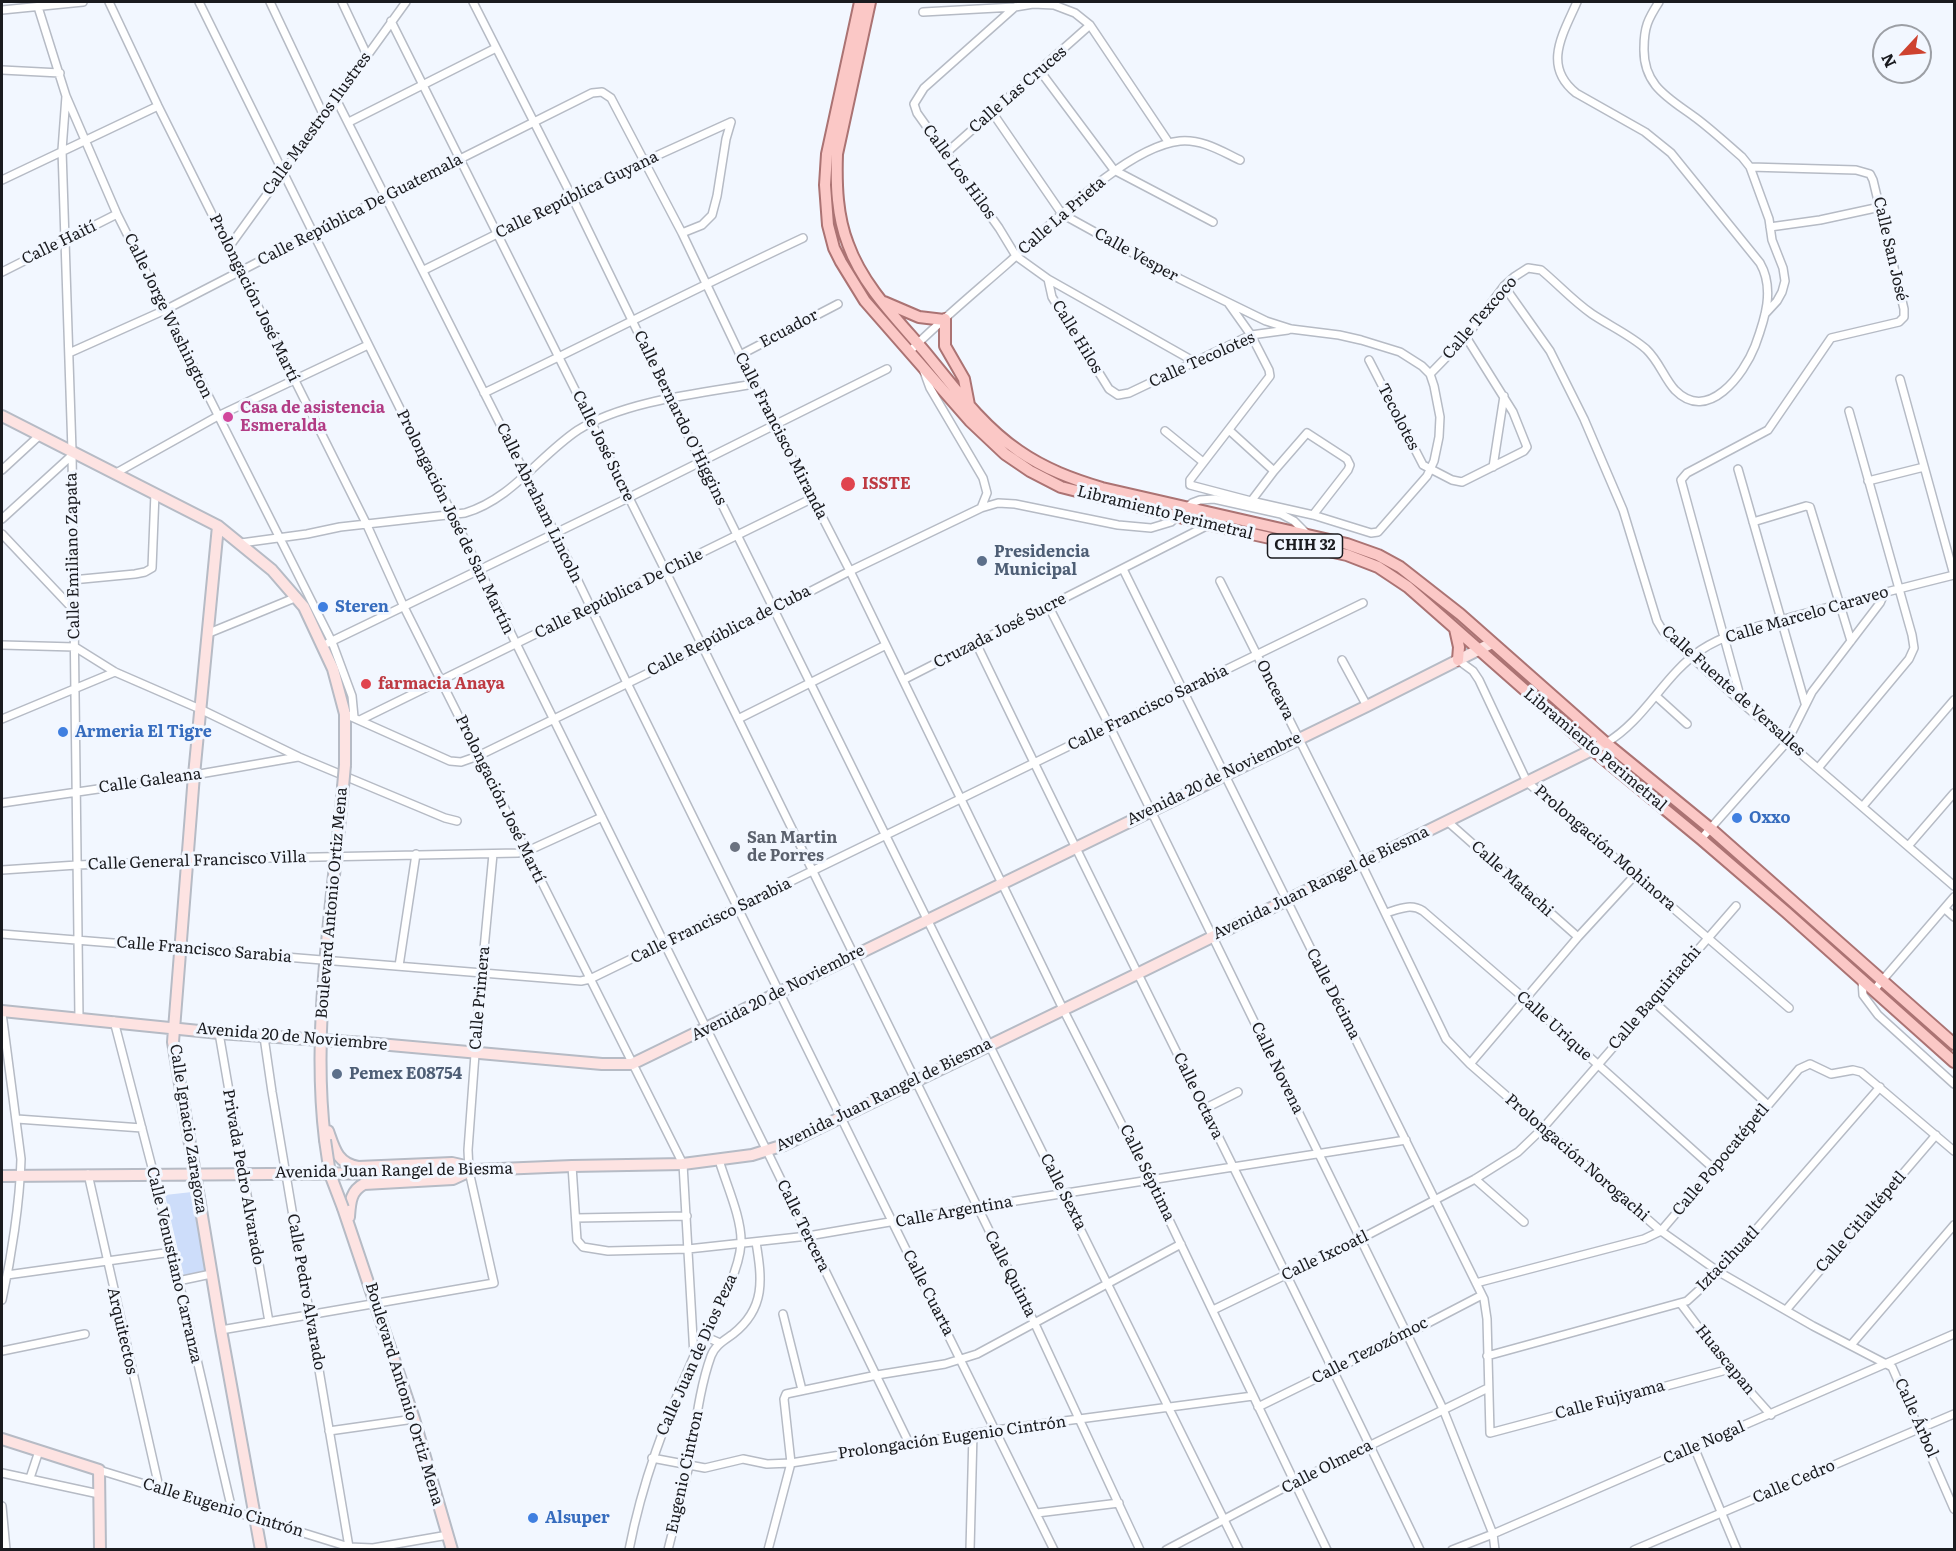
<!DOCTYPE html>
<meta charset="utf-8">
<style>
body{margin:0}
#map{position:relative;width:1956px;height:1551px;overflow:hidden;background:#f2f7ff;font-family:Literata,serif}
canvas{display:block}
.frame{position:absolute;inset:0;border:3px solid #1a1b1f;pointer-events:none}
.north{position:absolute;left:1872px;top:24px;width:60px;height:60px;box-sizing:border-box;background:#f2f7ff;border:2px solid #9c9fa5;border-radius:50%;rotate:244deg;font-size:16px;font-weight:700;line-height:24px;text-align:center;color:#1a1b1f}
.north::after{content:'';display:block;margin:auto;width:21px;height:27px;background:#ce422f;clip-path:polygon(50% 0,100% 100%,50% 72%,0 100%)}
</style>
<div id="map">
<canvas width="1956" height="1551"></canvas>
<div class="frame"></div>
<div class="north">N</div>
</div>
<script>
const c = document.querySelector('canvas').getContext('2d');
c.lineJoin = 'round';
function paint(path, color) { c.fillStyle = color; c.fill(path, 'evenodd'); }
function trace(path, color, width, dash) { c.strokeStyle = color; c.lineWidth = width; c.lineCap = dash ? 'butt' : 'round'; c.setLineDash(dash || []); c.stroke(path); }
function write(font, color, halo, rows, align = 'center') {
  c.font = font + ' Literata,serif'; c.lineWidth = 6; c.setLineDash([]); c.textBaseline = 'middle'; c.strokeStyle = halo; c.fillStyle = color; for (const [text, x, y, turn = 0] of rows) {
    c.save(); c.translate(x, y); c.rotate((+turn || 0) * Math.PI / 180); c.textAlign = isNaN(turn) ? turn : align; if (halo) c.strokeText(text, 0, 0); c.fillText(text, 0, 0); c.restore();
  }
}
paint(new Path2D(`
 M192 1192 206 1272 184 1276 165 1195Z`), '#cdddfa');
const street = new Path2D(`
 M109 2 158 106 366 523 404 607 683 1164 694 1356
 M199 2 767 1151 909 1443
 M270 2 324 116
 M342 2 367 55
 M473 2 572 197 701 462 1239 1550
 M1659 2C1648 19 1644 27 1644 48 1643 86 1669 98 1696 118 1712 130 1727 144 1742 157L1750 167 1856 170 1870 174 1873 180 1904 309V317L1899 322 1831 338 1768 430 1687 473 1681 480 1742 703
 M38 7 66 96 117 214 332 642 352 696 354 717
 M1015 7 924 88 914 104 917 113 999 228 1016 256 1048 279 1052 297 1109 389 1118 395 1129 393 1251 335 1288 330
 M2 10 83 2
 M923 12 1015 7 1033 4 1054 5 1075 13 1090 25 1169 143
 M391 21 665 570 1035 1324 1140 1550
 M2 70 60 73
 M1040 71 1114 170 1213 222
 M66 96 62 150 72 451 79 1018
 M336 99 555 533 627 683 1054 1550
 M992 112 1062 214 1180 279 1266 321 1291 329 1339 335 1361 340 1400 352 1422 366 1430 374 1434 386 1440 417 1439 437 1434 461 1427 476 1378 532 1371 533 1313 515 1251 501 1190 485V480L1270 376 1269 370 1251 335 1229 304
 M349 122 496 48
 M946 153 1090 25
 M1750 167 1769 219 1772 240 1783 268 1785 281 1782 292 1777 301 1765 314
 M2 180 158 106
 M1770 227 1820 220 1880 207
 M682 233 702 225 712 215 717 196 726 139 731 122
 M229 247 406 2
 M424 270 645 161 731 122
 M2 272 117 214
 M1048 279 1195 362
 M1504 286 1550 351 1584 419 1623 510 1657 621 1663 631 1742 703 1954 886
 M909 352C940 321 974 293 1007 264 1049 227 1125 147 1180 141 1202 139 1221 151 1240 160
 M69 353 165 310 386 196 592 93 602 92 611 98 682 233 754 384 850 571 1063 1009 1150 1180 1327 1550
 M740 355 838 304
 M1369 360 1423 465 1452 480 1462 482 1524 451 1527 447 1513 412 1466 337
 M923 369 930 388 983 478 987 493 981 508
 M1430 374 1466 337 1504 286 1514 277 1528 268 1541 270C1558 284 1573 301 1592 314 1610 326 1630 335 1646 349 1659 361 1664 378 1675 390 1708 424 1744 374 1755 346 1765 319 1775 289 1760 263L1671 153 1645 132 1576 93C1542 66 1563 34 1577 2
 M1900 379 1954 575
 M484 393C591 342 696 288 803 238
 M1229 430 1274 471
 M1165 431 1203 462
 M1493 467 1504 396
 M1738 469 1805 703
 M2 470 40 435
 M116 473 218 416 368 345
 M1868 481 1924 467
 M1249 504 1274 471 1307 433 1347 459 1350 465 1348 470 1313 515
 M2 519 70 457
 M1753 522 1806 506 1810 507 1851 641
 M2 534 73 609
 M241 543 307 534 340 527 465 513C512 499 539 456 578 430 624 401 701 393 754 384
 M1123 569 1484 1299 1487 1319 1490 1433 1730 1369
 M72 580 135 574 145 572 152 568 155 493
 M1220 581 1361 863 1446 1039 1470 1064 1661 1231 1719 1272 1813 1326 1892 1367 1954 1509
 M1049 607 1110 727 1407 1334 1443 1409 1493 1534 1495 1550
 M209 633 297 597
 M328 643 628 498 887 369
 M976 643C1122 946 1275 1246 1420 1550
 M2 645 75 647 115 672 200 709 299 757 445 818 457 821
 M1342 660 1367 706
 M1458 660 1473 671 1479 680 1527 782 1789 1008
 M903 680 1226 516
 M1656 696 1687 724
 M345 714 450 761 461 762 478 756 702 647 850 571 981 508 998 503 1015 504 1118 525 1151 528 1171 522 1192 503 1200 500 1214 499 1281 514 1294 521 1306 533
 M2 719 115 672
 M738 719 886 645
 M360 720 813 498
 M1606 743C1645 720 1664 675 1701 650 1728 632 1764 625 1795 616 1848 602 1901 588 1954 575
 M1819 767 1909 659 1914 648 1912 635 1849 411
 M2 803 194 775 298 757
 M1863 806 1954 700
 M1447 821 1578 937
 M1701 839 1787 742 1812 692 1880 603 1885 592
 M1909 845 1954 793
 M2 870 77 865 269 858 518 853 534 848 602 817
 M1945 909 1954 917
 M1386 913C1399 909 1411 903 1423 911L1525 999 1713 1168
 M2 934 581 981 590 979 1363 603
 M399 966 416 854
 M1862 980 1863 995 1878 1015 1954 1084
 M1874 990 1954 897
 M1653 1001 1767 1104
 M2 1013 21 1159C20 1202 11 1259 2 1300
 M114 1021 154 1175 232 1510
 M219 1033 269 1322
 M264 1037 272 1092 349 1547
 M1470 1064 1578 937 1636 874
 M1204 1109 1238 1092
 M17 1119 142 1128
 M572 1166 577 1240 583 1247 608 1251 688 1249 808 1236 977 1207 1406 1140
 M88 1174 159 1487
 M1475 1179 1524 1222
 M576 1218 687 1216
 M7 1275 172 1252
 M178 1281 211 1274
 M1476 1283 1644 1239 1661 1231 1799 1069 1810 1064 1831 1074 1853 1070 1861 1072 1954 1151
 M1681 1304 1730 1369 1771 1415
 M1213 1310 1362 1238 1475 1179 1518 1152 1543 1128 1736 906
 M1786 1310 1936 1135
 M783 1314 802 1390
 M221 1330 494 1283 469 1171 468 1150 478 1013 493 854
 M704 1336 720 1343
 M1851 1345 1954 1225
 M2 1351 85 1334
 M1487 1356 1687 1301 1719 1272 1880 1087
 M1258 1407 1407 1334 1482 1295
 M329 1431 414 1419
 M1694 1447 1737 1550
 M652 1458 705 1468 743 1459 767 1464 791 1463 996 1430 1253 1396
 M99 1470 349 1547 373 1548 448 1535
 M2 1473 99 1494
 M30 1478 39 1451
 M2 1506 6 1550
 M1037 1513 1119 1503
 M629 1550C642 1482 666 1419 694 1356 709 1324 739 1278 741 1243 742 1218 726 1184 719 1160
 M668 1550C675 1521 683 1493 689 1465 695 1430 699 1389 711 1356 715 1345 725 1340 733 1334 766 1308 762 1279 756 1242
 M768 1550 791 1463 784 1399 786 1394 877 1375 945 1364 977 1354 1181 1244
 M970 1550 973 1433
 M1166 1550 1295 1482 1488 1388
 M1452 1550 1493 1534 1954 1334
 M1634 1550 1954 1414`);
const secondary = new Path2D(`
 M2 416 218 526 272 570 304 607 333 669 345 714V765
 M218 526 194 775 173 1042 221 1330 261 1550
 M2 1011 219 1033 379 1044 602 1064H632L1367 706 1492 643
 M328 1131C334 1148 337 1163 358 1167L452 1163 461 1165 469 1171
 M325 1140C311 1025 333 903 343 787
 M2 1176 403 1173 572 1166 683 1164 752 1155 784 1145 1137 974 1606 743
 M343 1208 414 1419 452 1550
 M349 1217C350 1204 350 1191 364 1184L453 1179 466 1173
 M2 1439 99 1470 100 1550`);
const primary = new Path2D(`
 M860 2 827 154 825 185 828 225 834 248 841 262 865 301 970 421 1005 454 1030 471 1061 487 1211 525 1347 555 1378 567 1408 587 1593 750 1701 839 1786 912 1954 1062
 M870 2 837 154C836 185 837 216 848 244 863 286 897 319 925 352 954 387 981 425 1019 451 1045 469 1072 479 1102 488L1347 544 1378 555 1400 567 1460 614 1606 743 1711 829 1954 1044
 M884 302 919 317 944 320
 M945 319V346L964 379 969 405
 M1455 629 1459 647 1458 660`);
trace(street, '#b6bbc5', 10);
trace(secondary, '#b6bbc5', 14);
trace(primary, '#ab7373', 14);
trace(street, '#fff', 7);
trace(secondary, '#fde3e2', 10);
trace(primary, '#fbc8c6', 10);
const secondaryBridge = new Path2D(`
 M343 787 345 765
 M325 1140 330 1174 343 1208`);
trace(secondaryBridge, '#b6bbc5', 14, []);
trace(secondaryBridge, '#fde3e2', 10);
for (const [x, y, r, color] of [
 [228,417,6,"#d1479c"],
 [848,484,8,"#e0444e"],
 [982,561,6,"#5c6f8a"],
 [323,607,6,"#3f7fe0"],
 [366,684,6,"#e0444e"],
 [63,732,6,"#3f7fe0"],
 [1737,818,6,"#3f7fe0"],
 [735,847,6,"#6b7280"],
 [337,1074,6,"#5c6f8a"],
 [533,1518,6,"#3f7fe0"]
]) { const dot = new Path2D(); dot.arc(x, y, r, 0, 2 * Math.PI); c.fillStyle = color; c.fill(dot); trace(dot, '#f2f7ff', 2); }
for (const [x, y, w] of [
 [1305,546,75]
]) { const box = new Path2D(); box.roundRect(x - w / 2, y - 12, w, 24, 4.5); c.fillStyle = '#f2f7ff'; c.fill(box); trace(box, '#1a1b1f', 1.5); }
write('bold 15px', '#1a1b1f', null, [
 ["CHIH 32",1305,546]
]);
write('16px', '#1a1b1f', '#f2f7ff', [
 ["Calle Las Cruces",1018,90,-41],
 ["Calle Maestros Ilustres",317,124,-54],
 ["Calle Los Hilos",959,172,54],
 ["Calle República Guyana",577,195,-26],
 ["Calle República De Guatemala",360,210,-27],
 ["Calle La Prieta",1062,216,-41],
 ["Calle Haití",59,243,-26],
 ["Calle San José",1890,249,77],
 ["Calle Vesper",1136,255,29],
 ["Prolongación José Martí",254,298,64],
 ["Calle Jorge Washington",168,316,64],
 ["Calle Texcoco",1480,318,-49],
 ["Ecuador",789,329,-28],
 ["Calle Hilos",1077,337,59],
 ["Calle Tecolotes",1202,360,-24],
 ["Tecolotes",1398,417,63],
 ["Calle Bernardo O'Higgins",680,418,64],
 ["Calle Francisco Miranda",781,436,63],
 ["Calle José Sucre",603,446,64],
 ["Calle Abraham Lincoln",539,503,64],
 ["Libramiento Perimetral",1165,513,14],
 ["Prolongación José de San Martín",455,522,64],
 ["Calle Emiliano Zapata",73,556,-91],
 ["Calle República De Chile",619,594,-26],
 ["Calle Marcelo Caraveo",1807,615,-16],
 ["Calle República de Cuba",729,631,-27],
 ["Cruzada José Sucre",1000,631,-27],
 ["Onceava",1275,690,63],
 ["Calle Fuente de Versalles",1733,691,42],
 ["Calle Francisco Sarabia",1148,708,-26],
 ["Libramiento Perimetral",1595,750,40],
 ["Avenida 20 de Noviembre",1214,779,-26],
 ["Calle Galeana",150,781,-8],
 ["Prolongación José Martí",500,799,64],
 ["Prolongación Mohinora",1605,848,41],
 ["Calle General Francisco Villa",197,861,-2],
 ["Calle Matachi",1512,879,42],
 ["Avenida Juan Rangel de Biesma",1321,883,-26],
 ["Boulevard Antonio Ortiz Mena",332,903,-85],
 ["Calle Francisco Sarabia",711,921,-26],
 ["Calle Francisco Sarabia",204,950,5],
 ["Avenida 20 de Noviembre",778,993,-27],
 ["Calle Décima",1333,994,63],
 ["Calle Primera",480,998,-85],
 ["Calle Baquiriachi",1655,998,-49],
 ["Calle Urique",1554,1026,42],
 ["Avenida 20 de Noviembre",292,1037,5],
 ["Calle Novena",1277,1068,64],
 ["Avenida Juan Rangel de Biesma",884,1095,-26],
 ["Calle Octava",1198,1096,64],
 ["Calle Ignacio Zaragoza",188,1129,81],
 ["Prolongación Norogachi",1577,1158,41],
 ["Calle Popocatépetl",1721,1160,-50],
 ["Avenida Juan Rangel de Biesma",394,1171,-1],
 ["Calle Séptima",1147,1173,64],
 ["Privada Pedro Alvarado",243,1177,80],
 ["Calle Sexta",1063,1192,63],
 ["Calle Argentina",954,1212,-10],
 ["Calle Citlaltépetl",1861,1222,-49],
 ["Calle Tercera",803,1226,64],
 ["Calle Ixcoatl",1325,1256,-26],
 ["Iztacihuatl",1728,1259,-46],
 ["Calle Venustiano Carranza",174,1265,77],
 ["Calle Quinta",1010,1274,63],
 ["Calle Pedro Alvarado",306,1292,80],
 ["Calle Cuarta",928,1293,63],
 ["Arquitectos",122,1331,77],
 ["Calle Tezozómoc",1370,1351,-27],
 ["Calle Juan de Dios Peza",697,1355,-66],
 ["Huascapan",1725,1360,51],
 ["Boulevard Antonio Ortiz Mena",404,1394,73],
 ["Calle Fujiyama",1610,1400,-15],
 ["Calle Árbol",1916,1418,66],
 ["Prolongación Eugenio Cintrón",952,1438,-8],
 ["Calle Nogal",1704,1443,-23],
 ["Calle Olmeca",1327,1467,-27],
 ["Eugenio Cintron",685,1472,-78],
 ["Calle Cedro",1794,1482,-23],
 ["Calle Eugenio Cintrón",223,1508,17]
]);
write('bold 16px', '#b23c85', '#f2f7ff', [
 ["Casa de asistencia",240,408],
 ["Esmeralda",240,426]
], 'left');
write('bold 16px', '#be3a42', '#f2f7ff', [
 ["ISSTE",862,484],
 ["farmacia Anaya",378,684]
], 'left');
write('bold 16px', '#4e5e75', '#f2f7ff', [
 ["Presidencia",994,552],
 ["Municipal",994,570],
 ["Pemex E08754",349,1074]
], 'left');
write('bold 16px', '#366cbe', '#f2f7ff', [
 ["Steren",335,607],
 ["Armeria El Tigre",75,732],
 ["Oxxo",1749,818],
 ["Alsuper",545,1518]
], 'left');
write('bold 16px', '#5b616d', '#f2f7ff', [
 ["San Martin",747,838],
 ["de Porres",747,856]
], 'left');
</script>
